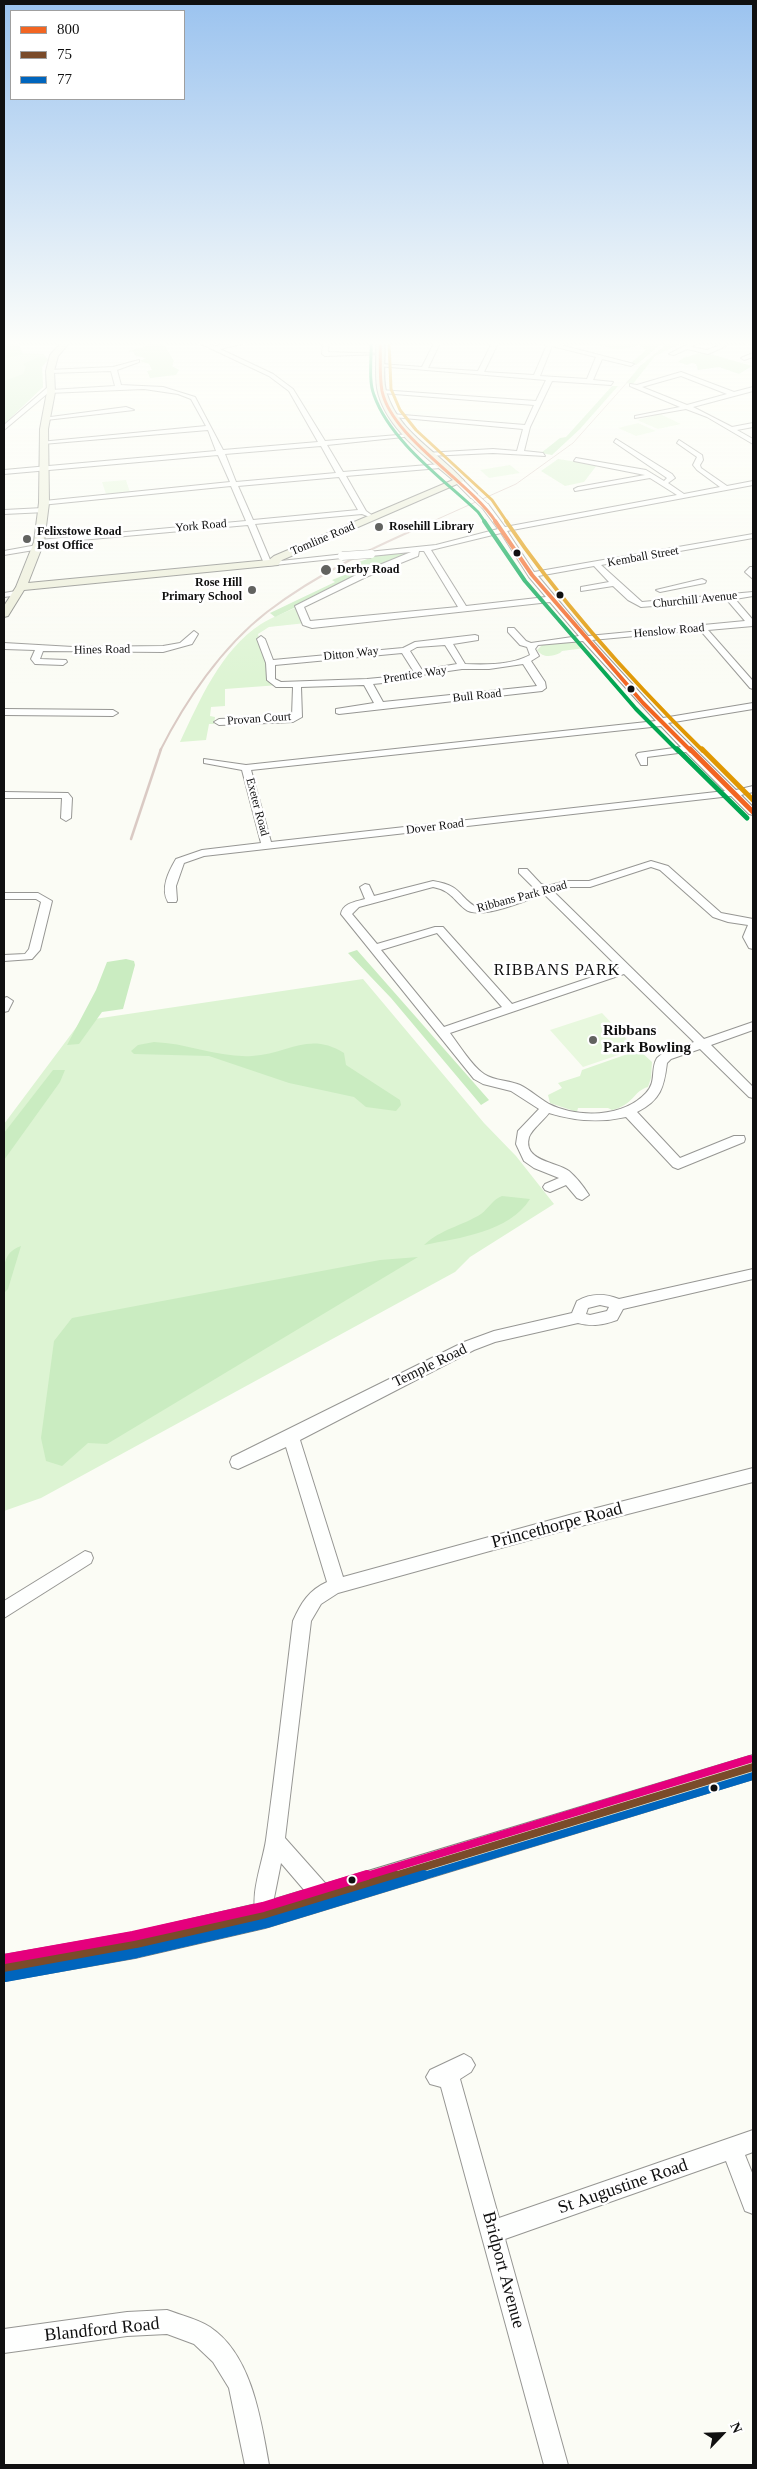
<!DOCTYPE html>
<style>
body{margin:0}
#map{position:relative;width:757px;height:2469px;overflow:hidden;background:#fbfcf5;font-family:"Times New Roman",serif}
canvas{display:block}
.frame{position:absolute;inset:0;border:5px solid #101010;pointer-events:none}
.legend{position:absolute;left:10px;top:10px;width:175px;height:90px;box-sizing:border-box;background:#fff;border:1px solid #9f9f9f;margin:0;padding:6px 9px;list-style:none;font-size:15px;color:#101010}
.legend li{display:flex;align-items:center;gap:10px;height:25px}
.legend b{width:25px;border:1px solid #9f9f9f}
.north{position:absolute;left:697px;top:2409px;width:50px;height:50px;-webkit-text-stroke:4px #fff;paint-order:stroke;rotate:66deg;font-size:14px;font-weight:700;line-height:20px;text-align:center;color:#101010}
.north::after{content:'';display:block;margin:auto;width:18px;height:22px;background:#101010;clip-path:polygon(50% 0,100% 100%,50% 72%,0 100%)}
</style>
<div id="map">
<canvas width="757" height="2469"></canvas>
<div class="frame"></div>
<ul class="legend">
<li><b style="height:6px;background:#f26522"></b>800</li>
<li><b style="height:6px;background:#7a4b2a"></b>75</li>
<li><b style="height:6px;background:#0065bd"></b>77</li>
</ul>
<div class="north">N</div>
</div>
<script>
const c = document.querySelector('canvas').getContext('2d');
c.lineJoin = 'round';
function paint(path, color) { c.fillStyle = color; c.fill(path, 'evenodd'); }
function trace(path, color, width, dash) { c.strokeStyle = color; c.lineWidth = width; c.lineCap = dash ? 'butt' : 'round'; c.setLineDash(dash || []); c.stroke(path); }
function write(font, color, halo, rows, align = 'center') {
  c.font = font + ' "Times New Roman",serif'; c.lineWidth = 5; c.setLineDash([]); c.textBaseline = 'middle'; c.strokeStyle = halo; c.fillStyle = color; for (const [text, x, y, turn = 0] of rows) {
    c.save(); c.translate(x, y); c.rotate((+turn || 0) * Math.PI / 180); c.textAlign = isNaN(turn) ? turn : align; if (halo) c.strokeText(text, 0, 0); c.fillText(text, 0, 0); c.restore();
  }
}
paint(new Path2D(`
 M4 341H16L23 353 44 354 48 360 42 367 43 387 4 424Z
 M558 459 597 465 584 482 565 486 541 471Z
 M299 606 306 623 269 627 258 634 271 679 279 685 225 689V706L211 707 210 716 215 717 214 724H209L206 740 180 742C200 700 220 651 261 624 272 617 287 612 299 606Z
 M572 642 581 644 585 648 562 651 560 653C551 657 543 658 537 650L542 645Z
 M363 979 484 1123 516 1156 554 1204 470 1257 455 1272 41 1498 4 1511V1124L81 1021Z
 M639 1050 652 1062 651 1078 648 1087C633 1091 634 1105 612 1110L608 1108H578L577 1112 550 1103 548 1095 562 1088 558 1083 580 1076 582 1070Z`), '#ddf4d3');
paint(new Path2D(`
 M4 341H16L23 354 4 359Z
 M144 341H162L174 361 172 366 179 370 176 375 150 378 147 371 152 370 149 364 140 361 146 358 136 356 133 352 128 351 151 345Z
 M580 341H665L636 365 631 363 646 350 639 345 618 350Z
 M670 341H686L655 356 633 384 626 383 640 366Z
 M703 352 752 366 739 374 719 367 698 370 696 364 691 363 687 365 678 362 683 358Z
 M39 357 47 358 48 360 42 367 43 387 4 424V407L6 405 4 404V381L23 374 26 367 23 364Z
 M612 386H618L580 429 552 455 541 453 560 438 566 437Z
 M402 553 404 555 275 617 270 613 335 582 332 580 364 567 356 563 376 556Z
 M357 950 489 1100 481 1105 391 998 348 953Z
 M126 959 134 961 135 965 123 1009 102 1012 79 1044 67 1045 96 990 107 962Z
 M154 1042C187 1043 219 1058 252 1056 288 1054 309 1031 344 1053L346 1065 400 1100 401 1105 396 1111 366 1107 354 1097 289 1083 209 1056 134 1054 131 1051 138 1045Z
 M53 1070H65L60 1082 4 1160V1133Z
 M502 1196 530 1199C509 1232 459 1238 424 1245 441 1229 462 1226 481 1214 489 1208 493 1199 502 1196Z
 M21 1246 8 1289 4 1293C4 1272 0 1253 21 1246Z
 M418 1257 107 1444 88 1443 62 1466 46 1461 41 1438 54 1341 72 1318 380 1260Z`), '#caecc1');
paint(new Path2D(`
 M660 414 681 424 658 429 637 420Z
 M638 423 656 431 636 436 618 428Z
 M510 465 520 473 489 478 480 470Z
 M126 480 130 492 106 494 102 482Z
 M602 1013 636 1049 583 1067 550 1030Z`), '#e8f8de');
const minor = new Path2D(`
 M195 341H202L214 346 254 341 220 349 273 374 293 389 325 441 410 434 413 436 327 445 343 472 440 464 443 466 440 468 346 476 366 511 373 516 372 518 362 514 255 524 271 562 345 554V558H342L265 566 248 525 36 544V540H39L246 521 231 486 41 505 40 503 44 501 230 482 218 455 4 474V470L216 451 208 430 43 444 40 442 206 426 191 399 178 394 144 389 48 393 4 430V425L48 387H52L51 390 115 386 111 371 50 373 48 370 113 367 139 360V362L117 370 121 385 163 387 195 397 223 450 318 442 289 391 269 376ZM321 446 336 473 236 482 225 454ZM339 477 358 510 253 520 238 486Z
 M323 341H329L328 352 384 354 325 356 322 354Z
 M435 341H441L428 368 478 371 493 341H499L484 372 534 375 547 345 536 341H545L634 364 631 366 602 359 593 380 613 382 611 385 552 381 530 427 524 451 543 453 545 456 493 453 428 456 426 453 493 449 517 451 523 429 393 417 391 414 525 425 534 405 382 393 380 390 536 401 546 380 378 366 381 364 422 367ZM552 346 596 357 587 379 540 376Z
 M694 341H701L691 347 707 350 723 344 726 346 708 354 687 349 674 355 669 354Z
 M743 341H753V345L744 342Z
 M753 353V357L744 360 741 358Z
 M681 372 734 392 753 387V391L693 407 732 427 753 423V427L737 430 753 439V444L707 417 686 409 635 418V416L680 407 630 386V384L637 385ZM681 376 727 394 687 405 642 387Z
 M126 407 134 410 46 420 43 418Z
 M616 439 672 474 675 478 668 483 684 494 720 487 697 470 693 465 697 457 677 443 679 440 702 455 703 460 700 465 701 468 727 486 753 481V485L507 531 534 572 753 534V538L601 565 642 602 753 592V596L735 599 753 620V626L708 630 753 681V689L750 688 700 630 592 640 663 718 753 703V709L668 723 736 790 753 786V792L741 795 753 807V815L749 814 731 796 204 856 184 863 176 886 177 900 176 902H168C160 888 169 871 176 859L202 850 261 843 242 770 204 763V759L246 765 656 721 583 641 538 645 535 649 539 656 531 661 545 682 546 688 542 691 339 714 336 713V709L374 703 364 685 301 687 302 717 293 722 219 725 214 722 219 719 292 716 293 687H276L267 680 266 663 257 639 261 636 265 639 273 660 403 648 415 642 475 635 478 636V640L453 644 465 664C485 665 512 665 530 655L527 647 520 645 508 632V628H514L526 641 531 643 579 636 550 602 312 628 303 625 295 606 360 573 411 552 371 556H368V552L436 545 498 529 481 506 482 504H488L505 527 677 495 650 478 575 491 574 489 578 487 645 475 574 461 576 458 646 470 664 481 667 478 614 442ZM501 533 529 577 546 597 466 606 431 550ZM419 551H424L458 607 310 621 304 607 366 577 418 556ZM594 566 609 582 581 587V591L613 586 628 600 641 607 727 600 745 621 588 636 538 576ZM445 645 457 664 422 670 410 651 417 647ZM402 653 414 672 410 675 367 679 281 682 275 679V665ZM523 664 537 686 383 702 373 684 412 680 421 675 462 669H489ZM661 726 681 747 638 753 636 755 641 765H647V757L686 752 725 791 271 842 251 770Z
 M456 479H462L477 494V498H471L456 483Z
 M43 508H46V512L4 514V510Z
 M37 545H40V549L4 555V551Z
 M750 567H753V579L745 572Z
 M702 579 706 581 705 583 660 592 656 590Z
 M16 591 20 593 19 595 4 597V593Z
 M194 631 198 634 192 644 163 652 43 651 40 659 66 660 67 662 63 665 35 664 31 659 35 650 4 649V643L73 647 163 646 180 643Z
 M4 709 113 710 118 713 113 716 4 715Z
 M4 792 68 793 72 798 71 818 66 821 61 818 62 798H4Z
 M651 861 668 866 721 913 753 919V949L749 948 743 937 748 925 728 922 713 917 660 870 651 867 590 887H567L553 891 704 1039 753 1022V1030L711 1045 753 1087V1098L749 1097 700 1049 671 1059 667 1063C664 1087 661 1100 637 1112L680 1158 734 1136H744L745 1139 744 1142 678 1169 673 1167 626 1117C599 1123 575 1121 549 1113 544 1120 532 1129 529 1137 522 1161 557 1162 569 1171 576 1177 584 1187 589 1195L582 1200 577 1198 566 1185 550 1192 545 1190 543 1187 545 1184 559 1178 534 1168 524 1161 516 1144 518 1131 539 1109 511 1091 483 1084 474 1079 341 914C343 903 355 902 365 899L360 887 365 884 369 885 374 896 433 881C464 886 457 897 478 908L536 890 519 873V869H527L541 884 547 886 566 881H589ZM433 887C450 890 453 899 465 909 479 921 527 900 544 894L619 968 512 1004 443 927H435L377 944 352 914 359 907ZM437 933 502 1007 444 1027 381 950ZM624 974 694 1042 663 1053 657 1058C650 1070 657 1081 646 1093 623 1118 577 1118 549 1104 539 1098 530 1090 520 1085 509 1080 494 1081 484 1074 471 1065 460 1046 450 1033Z
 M4 893H38L52 901 40 950 32 959 4 961V955L25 954 29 949 41 902 36 899H4Z
 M7 997 13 1001 8 1011 4 1012V998Z
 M753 1269V1279L623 1309 617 1320C603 1325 592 1327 578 1323L495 1342 474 1350 300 1440 343 1577 573 1514 753 1468V1482L573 1528 338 1593 321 1604 311 1621 285 1838 325 1883 334 1898 331 1905 324 1908 317 1905 281 1863 274 1898 275 1915 272 1922 265 1925 258 1922C248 1897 262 1866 266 1840 276 1767 284 1694 293 1621 301 1603 309 1590 327 1582L286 1447 238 1469 232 1467 230 1462 232 1457 464 1342 494 1331 572 1313 577 1301C591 1293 604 1293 619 1299ZM600 1305 609 1307 607 1311 590 1315 586 1314 588 1308Z
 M85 1551 91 1553 93 1558 91 1563 4 1618V1601Z
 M464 2054 471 2058 475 2065 471 2072 460 2079 499 2218 753 2130V2152L745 2155 753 2175V2214L745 2211 726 2161 505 2239 568 2465H544L441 2087 430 2084 426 2077 430 2070Z
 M167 2310C180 2315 198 2319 210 2327 252 2355 261 2420 269 2465H245L229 2388 213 2362 194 2344 167 2334 127 2336 4 2353V2329L127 2312Z`);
const major = new Path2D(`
 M63 341H71L58 356 54 371 55 392 48 429 49 503 44 542 28 583 269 560 274 556 453 480C425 456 384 427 377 388 375 372 377 356 376 341H384C386 357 382 375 386 391 398 433 438 451 464 481L282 560 278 565 24 590 8 616 4 617V606L16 587 34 542 39 503 40 429 47 392 46 371 50 355Z
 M753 1755V1779L265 1928 135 1958 4 1981V1955L135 1932 265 1902Z`);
trace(minor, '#969693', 2);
trace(major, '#838480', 2);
paint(minor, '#fefffe');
paint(major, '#eceed9');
trace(new Path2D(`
 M431 522 516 484 573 443 632 377`), '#dacac4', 1);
trace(new Path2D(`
 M160 751C185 701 222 647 267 612 318 573 376 546 434 521`), '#dacac4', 2);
trace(new Path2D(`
 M131 839 161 749`), '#dacac4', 2.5);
const minorBridgeFar1 = new Path2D(`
 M474 496 485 506`);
const minorBridge = new Path2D(`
 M342 556 371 554`);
trace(minorBridgeFar1, '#969693', 8, []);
trace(minorBridge, '#969693', 9, []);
trace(minorBridgeFar1, '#fefffe', 7);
trace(minorBridge, '#fefffe', 8);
trace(new Path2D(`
 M380 341C381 357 379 375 382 391 392 438 468 480 496 522`), '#f26522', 3);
trace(new Path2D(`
 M495 521 532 575 643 703 691 751`), '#f26522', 4);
trace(new Path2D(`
 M690 749 753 812`), '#f26522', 5);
trace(new Path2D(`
 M391 1877 753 1767`), '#7a4b2a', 8);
trace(new Path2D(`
 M4 1968 135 1945 265 1915 395 1875`), '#7a4b2a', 10);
trace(new Path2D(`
 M420 1877 753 1776`), '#0065bd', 8);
trace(new Path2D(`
 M5 1977 137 1953 267 1923 424 1875`), '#0065bd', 10);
trace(new Path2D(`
 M363 1877 750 1759`), '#e5007d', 8);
trace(new Path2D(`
 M4 1959 133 1936 263 1907 367 1875`), '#e5007d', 10);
trace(new Path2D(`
 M371 341C372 357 368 380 374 395 390 441 443 479 478 512L485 522`), '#00a651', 3);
trace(new Path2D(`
 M484 521 525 581 636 709 678 751`), '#00a651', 4);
trace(new Path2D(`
 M677 749 747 818`), '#00a651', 5);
trace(new Path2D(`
 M389 341 391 389 400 410 416 430 492 500 507 522`), '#e09702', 3);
trace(new Path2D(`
 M506 521C562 604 631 680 703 751`), '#e09702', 4);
trace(new Path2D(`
 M702 749 753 800`), '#e09702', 5);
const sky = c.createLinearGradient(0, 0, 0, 686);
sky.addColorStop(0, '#9bc3ef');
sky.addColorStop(0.5, '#fdfefa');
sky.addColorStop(1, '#fdfefa00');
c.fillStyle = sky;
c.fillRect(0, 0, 757, 686);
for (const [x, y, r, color] of [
 [379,527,5,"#626360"],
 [27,539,5,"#626360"],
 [517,553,4.5,"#101010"],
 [326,570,6,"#626360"],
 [252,590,5,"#626360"],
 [560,595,4.5,"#101010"],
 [631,689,4.5,"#101010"],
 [593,1040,5,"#626360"],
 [714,1788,4.5,"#101010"],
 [352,1880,4.5,"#101010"]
]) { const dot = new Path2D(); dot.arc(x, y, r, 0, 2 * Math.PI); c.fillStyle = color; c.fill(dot); trace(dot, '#fff', 2); }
write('12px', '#101010', '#fff', [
 ["York Road",201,526,-5],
 ["Tomline Road",323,539,-23],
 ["Kemball Street",643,557,-10],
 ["Churchill Avenue",695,600,-6],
 ["Henslow Road",669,631,-5],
 ["Hines Road",102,650,-1],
 ["Ditton Way",351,654,-6],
 ["Prentice Way",415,675,-9],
 ["Bull Road",477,696,-6],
 ["Provan Court",259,719,-4],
 ["Exeter Road",257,807,75],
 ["Dover Road",435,827,-7],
 ["Ribbans Park Road",522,897,-15]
]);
write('bold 12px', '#101010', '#fff', [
 ["Rosehill Library",389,527],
 ["Felixstowe Road",37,532],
 ["Post Office",37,546],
 ["Derby Road",337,570],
 ["Rose Hill",242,583,"right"],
 ["Primary School",242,597,"right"]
], 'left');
write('bold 15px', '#101010', '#fff', [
 ["Ribbans",603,1031],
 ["Park Bowling",603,1048]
], 'left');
write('15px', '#101010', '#fff', [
 ["Temple Road",430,1366,-26]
]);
c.letterSpacing = '1px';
write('16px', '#101010', '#fff', [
 ["RIBBANS PARK",557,971]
]);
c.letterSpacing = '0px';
write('18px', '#101010', '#fff', [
 ["Princethorpe Road",557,1526,-15],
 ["St Augustine Road",623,2187,-19],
 ["Bridport Avenue",503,2270,75],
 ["Blandford Road",102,2330,-6]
]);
</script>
